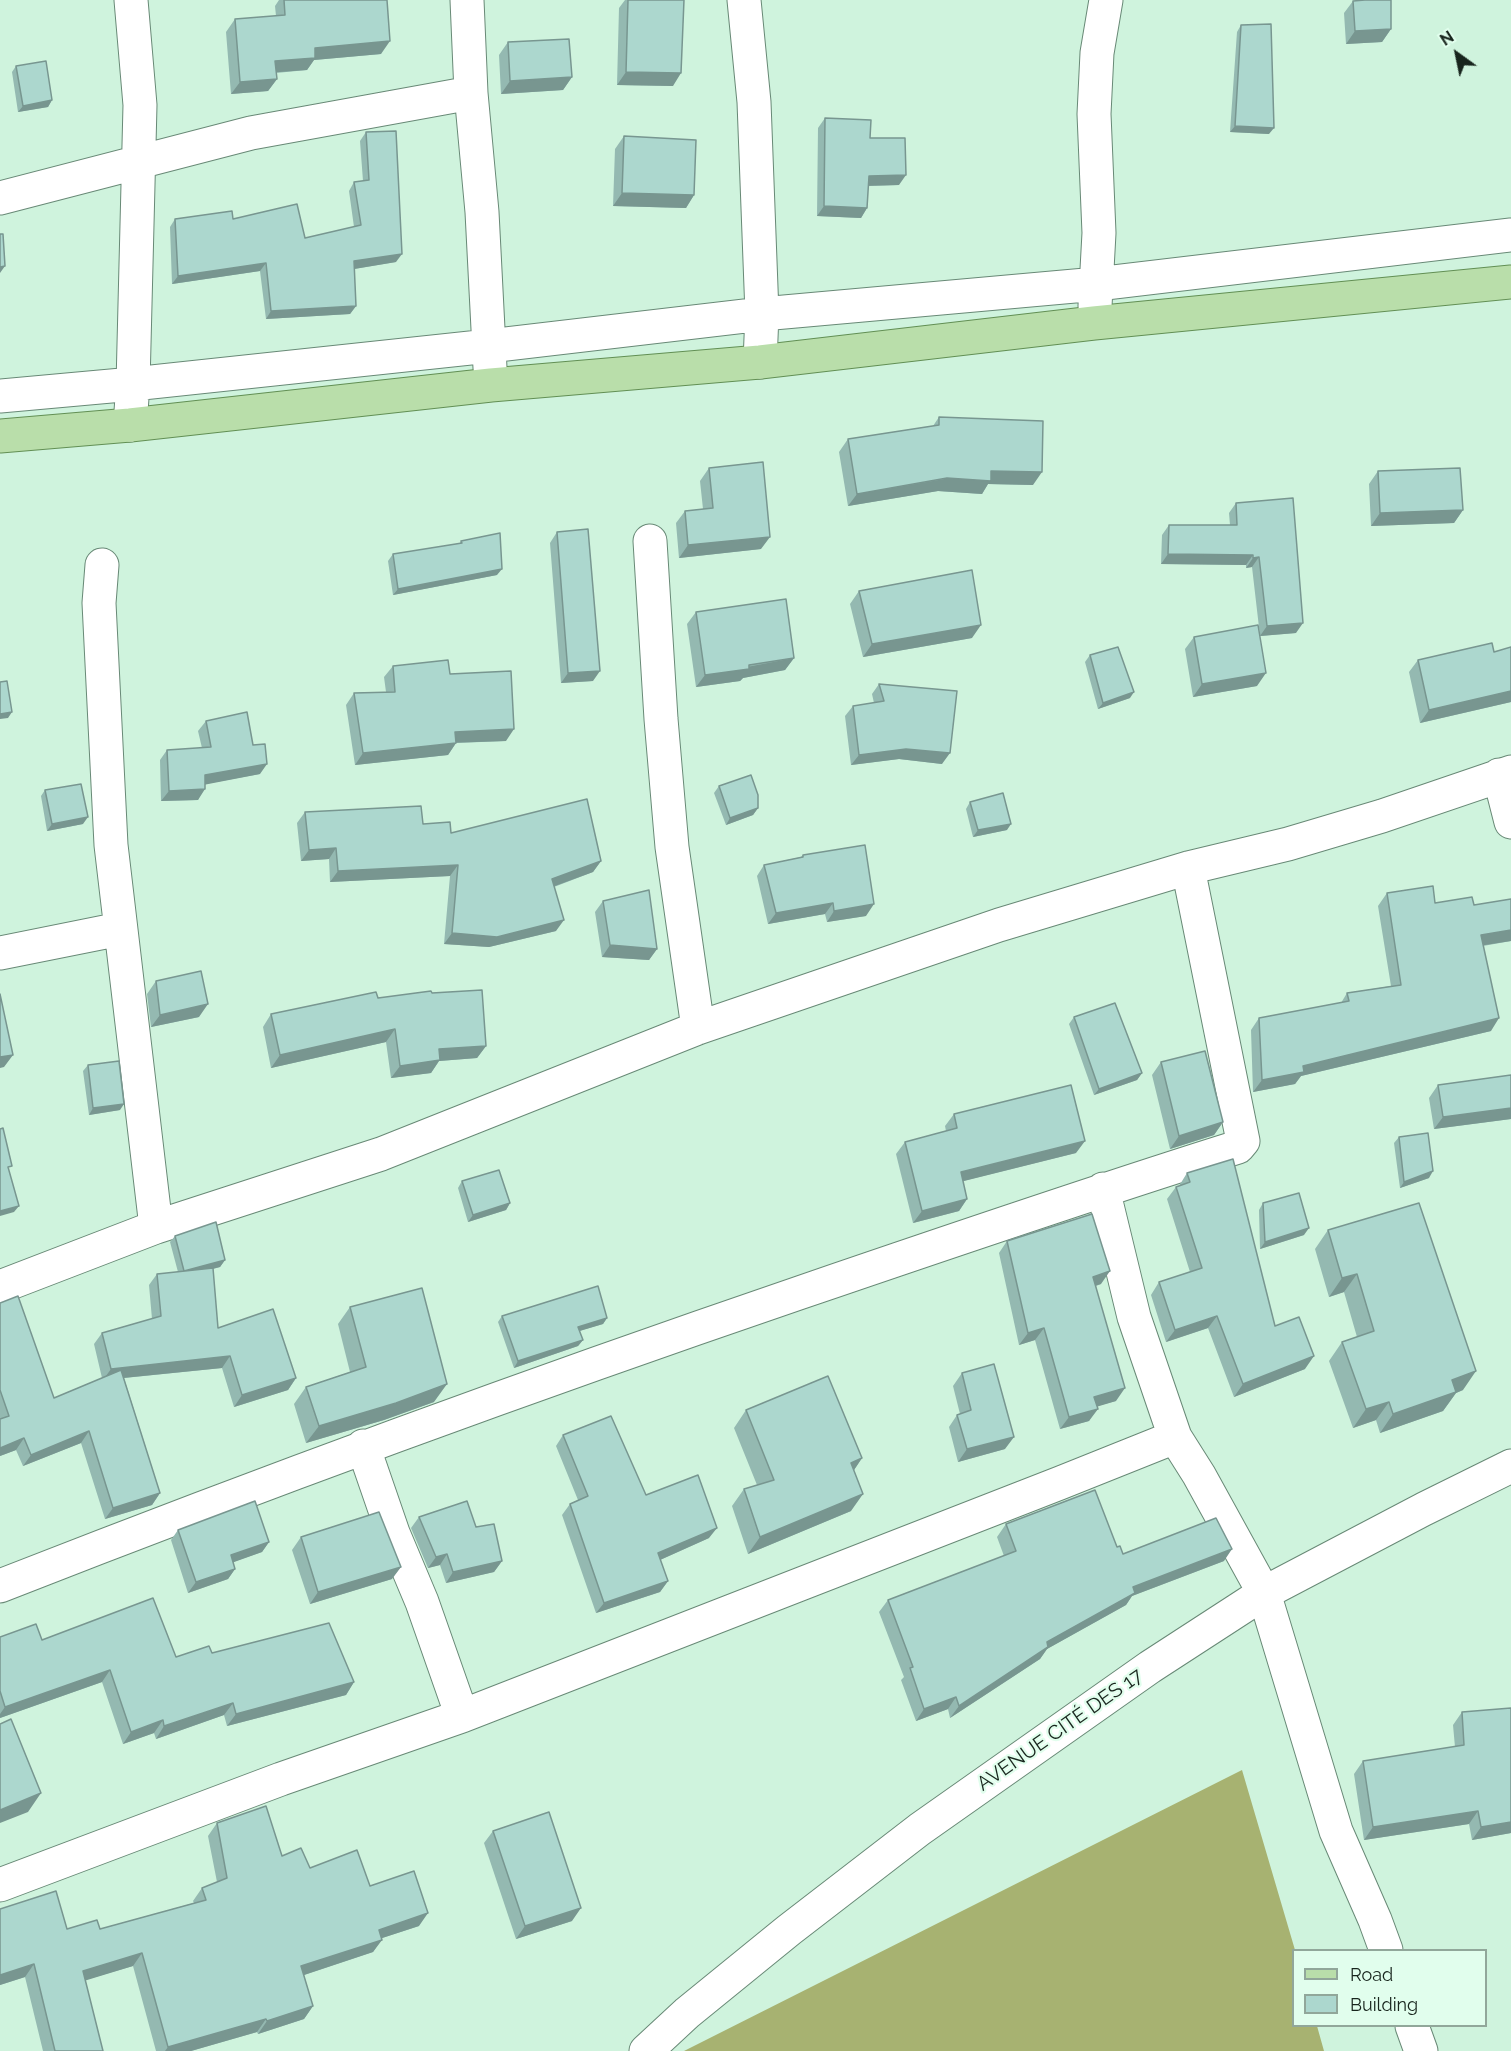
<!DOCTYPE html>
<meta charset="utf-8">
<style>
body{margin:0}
#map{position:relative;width:1511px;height:2051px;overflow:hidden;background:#cff3dd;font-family:Raleway,sans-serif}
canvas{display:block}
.legend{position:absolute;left:1292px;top:1949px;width:195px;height:78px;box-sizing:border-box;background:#e1feed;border:2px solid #91a79a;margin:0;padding:8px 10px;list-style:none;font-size:18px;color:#18251d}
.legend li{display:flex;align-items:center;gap:12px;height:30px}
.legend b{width:30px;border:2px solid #91a79a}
.north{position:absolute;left:1427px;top:24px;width:60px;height:60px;-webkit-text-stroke:4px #e1feed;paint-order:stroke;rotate:327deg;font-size:16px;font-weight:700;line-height:24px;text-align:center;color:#18251d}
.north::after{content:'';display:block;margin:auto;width:21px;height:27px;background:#18251d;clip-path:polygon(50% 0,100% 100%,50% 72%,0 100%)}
</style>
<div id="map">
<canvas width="1511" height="2051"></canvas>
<ul class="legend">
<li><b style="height:8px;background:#b9deaa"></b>Road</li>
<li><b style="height:16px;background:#acd7ce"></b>Building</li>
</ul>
<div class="north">N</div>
</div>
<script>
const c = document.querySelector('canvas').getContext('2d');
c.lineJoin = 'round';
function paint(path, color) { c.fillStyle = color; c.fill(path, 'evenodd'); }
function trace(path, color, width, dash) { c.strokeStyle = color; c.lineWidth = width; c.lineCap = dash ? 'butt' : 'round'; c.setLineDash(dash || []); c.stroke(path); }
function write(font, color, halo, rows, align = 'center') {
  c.font = font + ' Raleway,sans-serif'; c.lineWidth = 4.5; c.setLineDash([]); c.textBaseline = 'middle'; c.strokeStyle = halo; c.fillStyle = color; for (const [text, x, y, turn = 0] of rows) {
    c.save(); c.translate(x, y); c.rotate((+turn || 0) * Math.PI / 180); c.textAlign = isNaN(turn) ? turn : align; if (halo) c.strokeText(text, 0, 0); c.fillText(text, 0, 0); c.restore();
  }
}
paint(new Path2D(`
 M1242 1770 1295 1950 1294 2026H1317L1324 2051H684Z`), '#a7b271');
const minor = new Path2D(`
 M467 0 471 93 482 212 490 368
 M744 0 754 102 762 314 760 362
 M0 198 251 133 471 93
 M1095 306 1099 233 1094 114 1097 53 1106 0
 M0 396 133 384 489 346 762 314 1097 284 1511 235
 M130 425 133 384 140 105 131 0
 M650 541 661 719 672 847 698 1028
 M102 565 99 603 111 845 156 1227
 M1499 775 1511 822
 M0 953 120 929
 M1103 1189 1134 1317 1175 1437 1199 1475 1264 1593 1336 1831 1375 1920 1386 1950
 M0 1287 156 1227 381 1154 698 1028 999 925 1188 868 1288 844 1382 816 1511 772
 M363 1446 393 1533 422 1602 462 1716
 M0 1586C265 1482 530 1385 799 1293 945 1243 1091 1193 1238 1147L1243 1141 1188 868
 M0 1885 281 1779 462 1716 1060 1483 1175 1437
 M1412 2026 1421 2051
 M646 2051 687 2013 789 1930 920 1829 1150 1667 1264 1593 1424 1509 1511 1466`);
const major = new Path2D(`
 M0 436 130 425 491 385 760 362 1094 323 1511 282`);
trace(minor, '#688976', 35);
trace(major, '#628f54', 35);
trace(minor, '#fff', 33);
trace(major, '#b9deaa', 33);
paint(new Path2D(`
 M279 0H387L381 54 314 60 307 70 276 73 277 79 268 91 231 94 226 32 235 19 276 16 275 6Z
 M625 0H684L673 86 617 85 619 8Z
 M1353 1 1391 29 1382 42 1346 44 1344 13Z
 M1241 25 1269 134 1230 132 1237 32Z
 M508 42 572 77 563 90 501 94 499 55Z
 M16 66 52 100 48 107 18 112 12 72Z
 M825 118 899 185 868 186 867 208 861 218 817 216 818 128Z
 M366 132 396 262 354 269 356 306 350 314 266 319 260 271 172 284 170 227 175 219H233L305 238 354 227 349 191 354 182 363 181 360 141Z
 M624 136 694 195 686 208 613 206 615 149Z
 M939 417 1033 485 988 484 982 494 938 491 848 506 839 452 848 439 933 426Z
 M709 468 761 549 679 558 676 523 685 511 703 509 700 481Z
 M1378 471 1463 510 1454 523 1371 526 1369 484Z
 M1236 503 1296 633 1260 636 1252 567 1246 568V565L1161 564 1162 535 1169 525H1230L1229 513Z
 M557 532 593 681 561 683 550 543Z
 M461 541 497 575 393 595 388 561 393 554 459 544Z
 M859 591 972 638 863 657 850 604Z
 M696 612 794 658 785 670 743 678 740 681 696 687 687 624Z
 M1194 637 1257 686 1193 697 1185 649Z
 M1511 647V702L1420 723 1409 672 1418 660 1494 652Z
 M1090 655 1130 698 1098 709 1085 662Z
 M393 666 450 674 506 741 456 743 448 755 355 765 346 705 354 693 386 692 384 677Z
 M879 684 942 764 899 759 851 765 845 716 853 706 874 703 872 694Z
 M206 721 253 745 260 774 205 784 198 800 161 801 160 760 167 750 202 748 198 731Z
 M719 786 758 808 753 815 726 825 714 793Z
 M45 790 83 824 47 831 41 796Z
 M970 802 1007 830 973 837 966 809Z
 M305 812 423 824 451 833 601 861 593 872 554 887 556 931 489 947 444 944 450 876 330 882 329 859 301 861 297 823Z
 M803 855 866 916 827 922 825 914 768 924 757 876 764 865 801 857Z
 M1387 893 1435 903 1474 905 1511 899V941L1483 946 1491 1031 1301 1076 1295 1084 1253 1092 1251 1030 1259 1018 1341 1003 1347 993 1391 986 1378 906Z
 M603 901 657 949 649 960 602 957 595 912Z
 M156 981 199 1017 151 1027 147 994Z
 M432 993 486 1046 477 1058 439 1061 431 1073 391 1078 386 1042 271 1068 263 1027 271 1014 378 998Z
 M1074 1017 1142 1073 1137 1080 1094 1095 1069 1024Z
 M1161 1062 1223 1122 1214 1135 1170 1149 1152 1075Z
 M88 1065 120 1110 89 1115 83 1071Z
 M1511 1075V1119L1434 1129 1429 1098 1438 1085Z
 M954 1114 1076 1153 963 1181 967 1199 959 1211 913 1223 896 1154 905 1142 946 1131 945 1126Z
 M1399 1137 1429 1178 1400 1188 1394 1143Z
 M1187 1173 1275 1326 1305 1369 1234 1397 1208 1328 1166 1342 1151 1295 1159 1282 1190 1272 1167 1199 1176 1187 1179 1186Z
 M462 1181 510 1203 506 1210 468 1222 458 1188Z
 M1263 1203 1304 1235 1260 1249 1259 1210Z
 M1328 1230 1463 1390 1456 1393 1443 1411 1380 1433 1376 1420 1353 1428 1329 1361 1342 1342 1357 1337 1344 1292 1329 1297 1315 1249Z
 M175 1236 225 1260 220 1267 213 1269 218 1328 296 1378 288 1390 234 1407 222 1368 124 1378 160 1493 152 1505 105 1519 81 1443 23 1466 16 1450 0 1456V1303L54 1398 102 1378 94 1344 102 1333 152 1319 149 1285 157 1274 178 1272 170 1242Z
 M1007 1241 1101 1284 1096 1286 1116 1401 1097 1406 1089 1421 1060 1429 1035 1340 1019 1345 999 1253Z
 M350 1307 434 1402 384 1420 306 1443 294 1404 306 1387 350 1372 338 1324Z
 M502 1316 607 1318 603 1324 579 1331 583 1340 578 1346 514 1368 498 1322Z
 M962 1373 1005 1449 958 1462 949 1427 957 1415 960 1414 953 1386Z
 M746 1410 862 1458 854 1470 851 1511 748 1554 732 1506 744 1489 757 1485 734 1428Z
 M563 1435 646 1495 709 1538 660 1560 668 1581 660 1592 596 1613 562 1515 570 1504 578 1500 556 1446Z
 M419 1517 476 1527 502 1561 494 1572 446 1583 440 1565 428 1568 411 1528Z
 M1006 1524 1117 1547 1123 1554 1224 1561 1132 1596 1126 1605 1047 1649 1040 1659 950 1718 948 1709 916 1721 901 1680 904 1677 879 1612 888 1600 1004 1556 997 1537Z
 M178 1530 269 1542 262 1552 233 1562 235 1569 228 1579 188 1593 171 1540Z
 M301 1537 392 1579 310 1604 292 1550Z
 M0 1637 42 1640 176 1657 212 1653 354 1682 346 1695 227 1726 224 1715 156 1739 154 1733 123 1744 102 1682 0 1718Z
 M1462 1712 1511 1833 1472 1840 1469 1824 1364 1840 1354 1774 1363 1761 1455 1747 1453 1725Z
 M217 1823 282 1856 310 1868 370 1886 419 1926 382 1938 373 1952 304 1975 313 2006 304 2019 258 2034 257 2032 191 2051H156L133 1966 85 1980 103 2051H43L25 1977 0 1985V1909L67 1929H100L194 1903 193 1901 202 1888 217 1882 208 1836Z
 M493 1831 572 1921 516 1939 484 1843Z`), '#94b9b1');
paint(new Path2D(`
 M1391 29 1382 42 1346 44 1355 31Z
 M390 41 381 54 314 60 307 70 266 73 275 61 315 48Z
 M626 72 681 73 673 86 617 85Z
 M572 77 563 90 501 94 510 81Z
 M277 79 268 91 231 94 240 82Z
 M52 100 48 107 18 112 23 106Z
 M1235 126 1274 128 1269 134 1230 132Z
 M906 175 899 185 862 186 869 176Z
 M622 193 694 195 686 208 613 206Z
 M824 206 867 208 861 218 817 216Z
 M402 254 396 262 348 270 354 261Z
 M266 263 260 271 172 284 178 276Z
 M5 266 0 273V267Z
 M356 306 350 314 266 319 271 311Z
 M991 471 1042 472 1033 485 988 484 982 494 938 491 848 506 857 494Z
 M1463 510 1454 523 1371 526 1380 513Z
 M770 537 761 549 679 558 688 545Z
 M1168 554 1253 555 1246 565 1161 564Z
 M1259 557 1252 567 1246 568 1253 558Z
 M502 569 497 575 393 595 398 589Z
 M1303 623 1296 633 1260 636 1267 626Z
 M981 625 972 638 863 657 872 644Z
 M794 658 785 670 743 678 740 681 696 687 705 675Z
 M600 671 593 681 561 683 568 673Z
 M1266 673 1257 686 1193 697 1202 684Z
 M1511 691V702L1420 723 1429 710Z
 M1134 692 1130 698 1098 709 1103 703Z
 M12 712 8 718 0 719V714Z
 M514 729 506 741 447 743 455 732Z
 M456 743 448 755 355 765 363 753Z
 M906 749 950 753 942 764 899 759 851 765 859 755Z
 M267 764 260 774 198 786 205 775Z
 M205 789 198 800 161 801 169 791Z
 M758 808 753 815 726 825 730 818Z
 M88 817 83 824 47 831 52 824Z
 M1011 824 1007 830 973 837 978 830Z
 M336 848 329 859 301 861 309 850Z
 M601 861 593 872 544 890 552 879Z
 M458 865 450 876 330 882 338 871Z
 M833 903 825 914 768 924 776 913Z
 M874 904 866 916 827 922 834 911Z
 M564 920 556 931 489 947 444 944 452 933Z
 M1511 930V941L1472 947 1481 935Z
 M610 945 657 949 649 960 602 957Z
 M208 1004 199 1017 151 1027 160 1015Z
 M1499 1018 1491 1031 1301 1076 1295 1084 1253 1092 1262 1080 1303 1066Z
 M395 1029 386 1042 271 1068 280 1055Z
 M486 1046 477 1058 439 1061 431 1073 391 1078 400 1066 439 1049Z
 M13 1055 4 1067 0 1068V1057Z
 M1142 1073 1137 1080 1094 1095 1099 1089Z
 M124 1104 120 1110 89 1115 93 1108Z
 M1511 1108V1119L1434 1129 1443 1117Z
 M1223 1122 1214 1135 1170 1149 1179 1136Z
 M1085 1141 1076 1153 952 1184 961 1172Z
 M1433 1171 1429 1178 1400 1188 1404 1182Z
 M967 1199 959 1211 913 1223 922 1211Z
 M510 1203 506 1210 468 1222 473 1215Z
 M19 1206 14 1212 0 1216V1211Z
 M1309 1228 1304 1235 1260 1249 1265 1242Z
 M225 1260 220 1267 179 1277 184 1271Z
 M1110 1271 1101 1284 1084 1289 1093 1277Z
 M1357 1274 1344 1292 1329 1297 1342 1278Z
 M1217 1316 1208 1328 1166 1342 1175 1330Z
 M607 1318 603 1324 573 1333 578 1327Z
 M1044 1328 1035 1340 1019 1345 1028 1333Z
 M583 1340 578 1346 514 1368 518 1361Z
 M230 1356 222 1368 103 1380 111 1369Z
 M1314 1356 1305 1369 1234 1397 1243 1384Z
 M1476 1371 1463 1390 1456 1393 1443 1411 1380 1433 1393 1414 1452 1380Z
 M296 1378 288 1390 234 1407 242 1395Z
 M447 1384 434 1402 384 1420 306 1443 319 1426Z
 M1125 1388 1116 1401 1086 1410 1094 1397Z
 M1389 1402 1376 1420 1353 1428 1366 1409Z
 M1098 1409 1089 1421 1060 1429 1069 1417Z
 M89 1431 81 1443 23 1466 31 1455Z
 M1014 1437 1005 1449 958 1462 967 1449Z
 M24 1438 16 1450 0 1456V1448Z
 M862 1458 850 1476 851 1463Z
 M160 1493 152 1505 105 1519 113 1508Z
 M863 1494 851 1511 748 1554 760 1537Z
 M717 1528 709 1538 651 1564 658 1553Z
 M269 1542 262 1552 223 1566 231 1555Z
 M1232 1549 1224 1561 1132 1596 1126 1605 1047 1649 1040 1659 950 1718 959 1706 1047 1642 1133 1587Z
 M447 1554 440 1565 428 1568 436 1557Z
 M502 1561 494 1572 446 1583 453 1572Z
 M401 1567 392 1579 310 1604 318 1592Z
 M235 1569 228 1579 188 1593 196 1582Z
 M668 1581 660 1592 596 1613 604 1603Z
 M110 1670 102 1682 0 1718V1714L5 1707Z
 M354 1682 346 1695 227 1726 236 1714Z
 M956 1697 948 1709 916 1721 924 1709Z
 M233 1703 224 1715 156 1739 164 1726Z
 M163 1720 154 1733 123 1744 131 1732Z
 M41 1793 28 1812 0 1823V1810Z
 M1478 1811 1469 1824 1364 1840 1373 1827Z
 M1511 1822V1833L1472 1840 1481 1827Z
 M581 1908 572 1921 516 1939 525 1926Z
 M428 1913 419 1926 370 1942 379 1930Z
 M382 1940 373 1952 292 1979 301 1966Z
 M142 1953 133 1966 74 1984 83 1971Z
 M34 1964 25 1977 0 1985V1975Z
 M313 2006 304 2019 258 2034 267 2021Z
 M266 2019 257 2032 191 2051H165L168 2047Z`), '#789690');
const building = new Path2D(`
 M284 0H387L390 41 315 48V58L275 61 277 79 240 82 235 19 285 15Z
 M628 0H684L681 73 626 72Z
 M1365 0H1391V29L1355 31 1353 1Z
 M1271 24 1274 128 1235 126 1241 25Z
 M569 39 572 77 510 81 508 42Z
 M46 61 52 100 23 106 16 66Z
 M825 118 871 120 870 138H905L906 175 869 176 867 208 824 206Z
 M396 131 402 254 354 261 356 306 271 311 266 263 178 276 175 219 232 211 233 219 297 204 305 238 361 225 354 182 369 180 366 132Z
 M624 136 696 140 694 195 622 193Z
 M0 234H3L5 266 0 267Z
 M939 417 1043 421 1042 472 991 471V481L947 478 857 494 848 439 939 425Z
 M763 462 770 537 688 545 685 511 713 508 709 468Z
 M1460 468 1463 510 1380 513 1378 471Z
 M1293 498 1303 623 1267 626 1259 557 1253 558V555L1168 554 1169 525H1237L1236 503Z
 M588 529 600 671 568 673 557 532Z
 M500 533 502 569 398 589 393 554 462 543 461 541Z
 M972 570 981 625 872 644 859 591Z
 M786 599 794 658 749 665V669L705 675 696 612Z
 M1258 625 1266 673 1202 684 1194 637Z
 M1492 643 1494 652 1511 647V691L1429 710 1418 660Z
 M1118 647 1134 692 1103 703 1090 655Z
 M448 660 450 674 511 671 514 729 455 732 456 743 363 753 354 693 395 692 393 666Z
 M7 681 12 712 0 714V682Z
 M879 684 957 691 950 753 906 749 859 755 853 706 884 701Z
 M247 712 253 745 265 744 267 764 205 775V789L169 791 167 750 211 747 206 721Z
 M751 775 758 795V808L730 818 719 786Z
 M81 784 88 817 52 824 45 790Z
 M1003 793 1011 824 978 830 970 802Z
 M587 799 601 861 552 879 564 920 497 937 452 933 458 865 338 871 336 848 309 850 305 812 421 806 423 824 450 822 451 833Z
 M865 845 874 904 834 911 833 903 776 913 764 865 803 857V855Z
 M1433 886 1435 903 1472 897 1474 905 1511 899V930L1481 935 1499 1018 1303 1066 1304 1072 1262 1080 1259 1018 1349 1001 1347 993 1401 985 1387 893Z
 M649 890 657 949 610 945 603 901Z
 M201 971 208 1004 160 1015 156 981Z
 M482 990 486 1046 439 1049 440 1060 400 1066 395 1029 280 1055 271 1014 376 992 378 998 431 991 432 993Z
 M0 994 13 1055 0 1057Z
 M1115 1003 1142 1073 1099 1089 1074 1017Z
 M1205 1051 1223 1122 1179 1136 1161 1062Z
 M119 1061 124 1104 93 1108 88 1065Z
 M1511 1075V1108L1443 1117 1438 1085Z
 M1071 1085 1085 1141 961 1172 967 1199 922 1211 905 1142 957 1128 954 1114Z
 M3 1128 12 1166 8 1167 19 1206 0 1211V1129Z
 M1428 1133 1433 1171 1404 1182 1399 1137Z
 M1233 1159 1275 1326 1299 1317 1314 1356 1243 1384 1217 1316 1175 1330 1159 1282 1202 1268 1176 1187 1190 1182 1187 1173Z
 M499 1170 510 1203 473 1215 462 1181Z
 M1299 1193 1309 1228 1265 1242 1263 1203Z
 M1419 1203 1476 1371 1452 1380 1456 1392 1393 1414 1389 1402 1366 1409 1342 1342 1374 1331 1357 1274 1342 1278 1328 1230Z
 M1092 1214 1110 1271 1093 1277 1125 1388 1094 1397 1098 1409 1069 1417 1044 1328 1028 1333 1007 1241Z
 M216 1222 225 1260 184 1271 175 1236Z
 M213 1268 218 1328 273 1309 296 1378 242 1395 230 1356 111 1369 102 1333 161 1316 157 1274Z
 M598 1286 607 1318 578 1327 583 1340 518 1361 502 1316Z
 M422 1288 447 1384 396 1403 319 1426 306 1387 366 1367 350 1307Z
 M18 1296 54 1398 121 1370 160 1493 113 1508 89 1431 31 1455 24 1438 0 1448V1419L9 1416 0 1390V1303Z
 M994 1364 1014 1437 967 1449 957 1415 971 1410 962 1373Z
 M828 1376 862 1458 851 1463 863 1494 760 1537 744 1489 774 1480 746 1410Z
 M611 1416 646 1495 698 1475 717 1528 658 1553 668 1581 604 1603 570 1504 588 1496 563 1435Z
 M1095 1490 1117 1547 1120 1546 1123 1554 1216 1518 1232 1549 1133 1587 1135 1593 1047 1642 1048 1647 959 1706 956 1697 924 1709 910 1668 913 1667 888 1600 1016 1551 1006 1524Z
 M255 1501 269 1542 231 1555 235 1569 196 1582 178 1530Z
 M467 1501 476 1527 494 1524 502 1561 453 1572 447 1554 436 1557 419 1517Z
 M379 1512 401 1567 318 1592 301 1537Z
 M153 1598 176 1657 209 1646 212 1653 329 1623 354 1682 236 1714 233 1703 164 1726 163 1720 131 1732 110 1670 5 1707 0 1691V1637L36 1624 42 1640Z
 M1511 1708V1822L1481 1827 1478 1811 1373 1827 1363 1761 1464 1745 1462 1712Z
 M11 1719 41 1793 0 1810V1724Z
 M266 1806 282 1856 301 1848 310 1868 357 1850 370 1886 414 1871 428 1913 379 1930 382 1940 301 1966 313 2006 267 2021 266 2019 168 2047 142 1953 83 1971 103 2051H55L34 1964 0 1975V1909L56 1891 67 1929 97 1920 100 1929 206 1900 202 1888 227 1878 217 1823Z
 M549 1812 581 1908 525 1926 493 1831Z`);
paint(building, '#acd7ce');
trace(building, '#789690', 1.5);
write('20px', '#18251d', '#e1feed', [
 ["AVENUE CITÉ DES 17",1060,1730,-35]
]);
</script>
